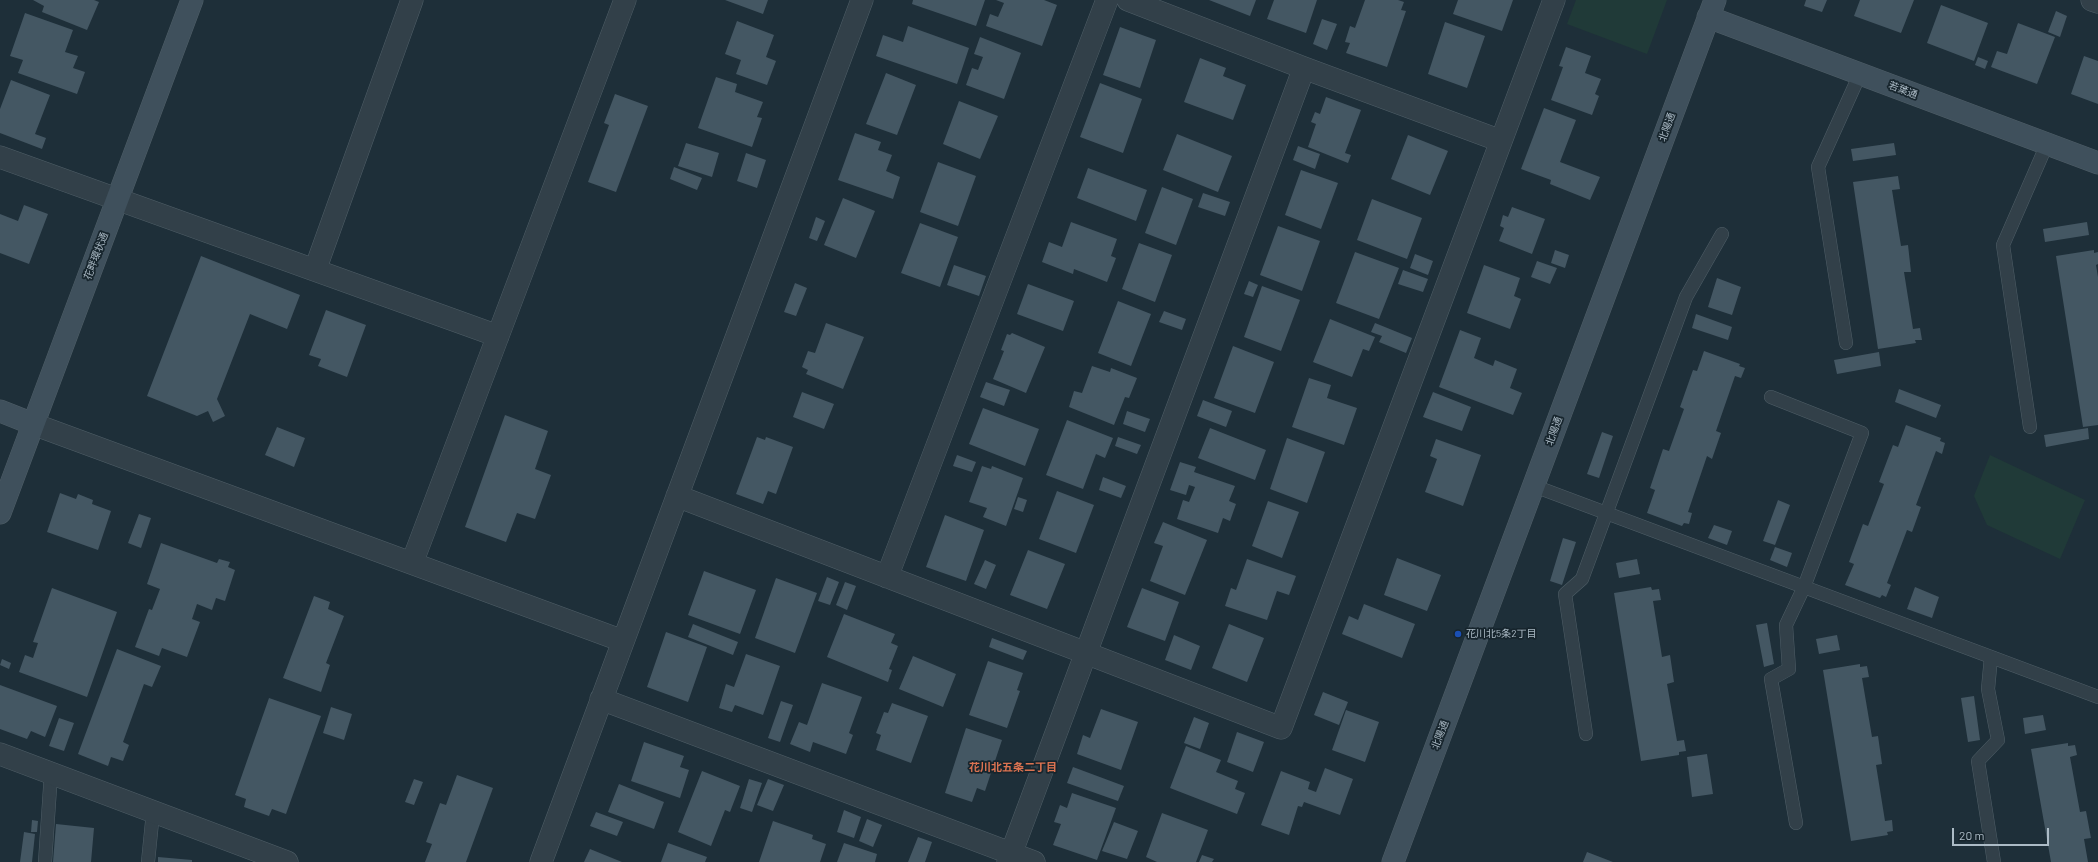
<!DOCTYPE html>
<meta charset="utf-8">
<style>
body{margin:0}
#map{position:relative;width:2098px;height:862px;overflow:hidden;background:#1e2f39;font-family:Barlow,sans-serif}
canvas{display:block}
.scale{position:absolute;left:1952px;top:828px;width:97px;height:18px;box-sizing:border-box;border:2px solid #acbbc6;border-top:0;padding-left:5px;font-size:12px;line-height:14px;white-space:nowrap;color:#acbbc6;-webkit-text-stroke:3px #17252d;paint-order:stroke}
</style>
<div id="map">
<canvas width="2098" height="862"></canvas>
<div class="scale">20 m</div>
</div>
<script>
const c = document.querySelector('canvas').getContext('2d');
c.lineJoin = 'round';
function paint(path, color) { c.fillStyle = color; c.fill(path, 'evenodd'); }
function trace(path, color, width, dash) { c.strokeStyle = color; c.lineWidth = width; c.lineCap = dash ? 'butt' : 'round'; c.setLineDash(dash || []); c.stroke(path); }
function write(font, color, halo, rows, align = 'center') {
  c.font = font + ' Barlow,"Noto Sans JP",sans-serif'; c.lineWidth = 3.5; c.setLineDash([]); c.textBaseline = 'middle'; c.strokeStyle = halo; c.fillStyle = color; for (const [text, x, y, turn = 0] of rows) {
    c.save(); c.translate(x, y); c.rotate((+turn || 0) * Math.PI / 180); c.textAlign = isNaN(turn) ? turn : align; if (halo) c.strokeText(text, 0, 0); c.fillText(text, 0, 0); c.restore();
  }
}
paint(new Path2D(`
 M1576 0H1667L1647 54 1567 24Z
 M1990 455 2085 500 2060 559 1987 525 1974 496Z`), '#203a38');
paint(new Path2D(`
 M33 0H94L99 2 87 30 42 12 44 6Z
 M725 0H768L763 14Z
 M913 0H985L976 26 912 4Z
 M996 0H1044L1057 5 1042 46 986 26 990 14 998 17 1004 3Z
 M1209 0H1256L1250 16Z
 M1274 0H1317L1306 33 1267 19Z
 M1365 0H1398L1404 2 1401 10 1406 11 1387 67 1346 53 1350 43 1345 42 1350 26 1355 28Z
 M1458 0H1513L1502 31 1453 14Z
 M1806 0H1827L1822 12 1804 6Z
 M1860 0H1914L1901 33 1854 16Z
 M1941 5 1988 23 1974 61 1927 43Z
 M2056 11 2067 16 2060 37 2048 32Z
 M25 13 73 30 65 52 78 56 73 68 85 72 77 94 18 73 23 60 10 56Z
 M1322 19 1337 24 1327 50 1313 44Z
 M737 21 774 35 766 57 776 61 767 85 736 74 741 60 725 54Z
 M1445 22 1485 36 1467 88 1428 74Z
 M2018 23 2055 37 2037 84 1991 67 1997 51 2007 54Z
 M908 26 969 48 957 84 876 56 883 35 903 42Z
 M1120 27 1156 40 1140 88 1103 75Z
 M980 37 1021 53 1004 99 966 85 972 68 978 70 983 57 974 54Z
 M1566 47 1591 56 1585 73 1601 79 1595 94 1599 96 1592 115 1551 100 1563 67 1559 66Z
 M2084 56 2098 61V104L2071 94Z
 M1978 57 1988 61 1985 69 1975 65Z
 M1200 58 1226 68 1223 76 1246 85 1233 120 1184 102Z
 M886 73 916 85 897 135 866 124Z
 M716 77 737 84 735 92 763 102 757 117 762 118 752 147 698 128Z
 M11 80 50 95 35 134 46 138 42 149 0 133V109Z
 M1100 83 1142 99 1123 153 1080 137Z
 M615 94 648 106 616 192 588 182 609 125 604 123Z
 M1326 97 1361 110 1345 153 1351 155 1348 163 1308 147 1316 124 1311 122 1315 112 1320 114Z
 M959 101 998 116 980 159 943 144Z
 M1544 108 1576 120 1560 162 1600 177 1590 200 1550 184 1551 180 1521 169Z
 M855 133 881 142 878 150 892 155 886 171 900 177 893 199 838 180Z
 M1177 134 1232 156 1218 192 1163 170Z
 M1408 135 1448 151 1430 195 1391 179Z
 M686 143 719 153 712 177 678 166Z
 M1894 143 1896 155 1853 161 1851 149Z
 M1298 146 1320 154 1315 169 1293 160Z
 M746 153 766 160 757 188 737 181Z
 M938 162 976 176 958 226 920 212Z
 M674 167 702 178 697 190 670 179Z
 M1088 168 1147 190 1136 221 1077 198Z
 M1301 170 1338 183 1321 229 1285 215Z
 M1898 176 1900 189 1892 190 1901 246 1908 245 1911 272H1904L1913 329 1920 328 1922 340H1915L1916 343 1878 349 1853 182Z
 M1162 187 1193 199 1176 245 1145 233Z
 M1203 193 1230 202 1225 216 1198 207Z
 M843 198 875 211 856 258 824 245Z
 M1372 199 1422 218 1407 259 1357 240Z
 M24 205 48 214 29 264 0 253V214L18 221Z
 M1512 207 1545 219 1532 254 1499 241 1504 228 1500 226 1503 215 1508 217Z
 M816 217 825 221 817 241 809 238Z
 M1071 222 1117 239 1111 256 1116 258 1107 282 1074 269 1073 274 1042 262 1049 242 1062 247Z
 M2087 222 2089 235 2045 242 2043 229Z
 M920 223 958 237 940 287 901 273Z
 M1278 226 1320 241 1302 291 1260 275Z
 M1139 243 1172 255 1155 302 1122 289Z
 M1555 250 1569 255 1565 268 1551 263Z
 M2094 250V253L2098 252V264L2096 265 2098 277V425L2083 427 2056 256Z
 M1355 252 1399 268 1379 319 1336 303Z
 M1415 254 1433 261 1428 275 1410 268Z
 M201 256 300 295 287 329 250 314 217 399 225 416 213 422 208 411 197 416 147 396Z
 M1537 261 1557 268 1550 284 1531 277Z
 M954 265 986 276 979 296 947 285Z
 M1484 265 1520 278 1514 296 1521 299 1510 329 1467 313Z
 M1403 270 1428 279 1423 292 1398 284Z
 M1717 278 1741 287 1732 315 1708 307Z
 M1249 281 1258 285 1253 297 1244 294Z
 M795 283 807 288 796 316 784 312Z
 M1028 284 1074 301 1063 331 1017 314Z
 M1262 286 1300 300 1281 351 1244 337Z
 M1118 301 1151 314 1131 366 1098 353Z
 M326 310 366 325 347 377 318 366 321 359 309 355Z
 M1164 311 1186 319 1182 330 1159 322Z
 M1696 314 1732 327 1728 340 1692 328Z
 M1330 319 1375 337 1369 351 1363 349 1352 377 1313 362Z
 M826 323 864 337 843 389 806 374 808 370 802 367 808 351 815 353Z
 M1375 323 1412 338 1406 353 1379 342 1382 336 1371 332Z
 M1460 330 1481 338 1474 358 1493 366 1495 360 1517 369 1510 388 1522 393 1513 415 1439 387Z
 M1012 333 1045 347 1026 393 993 379 1004 351 1001 350 1007 334 1010 335Z
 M1233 346 1274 362 1255 413 1214 398Z
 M1704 351 1740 364 1739 366 1745 368 1741 378 1735 376 1716 431 1721 433 1712 459 1707 456 1688 512 1692 513 1689 524 1684 523 1682 526 1647 513 1655 490 1650 488 1663 449 1669 451 1684 409 1680 407 1693 370 1697 371Z
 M1879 352 1881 366 1837 374 1834 360Z
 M1092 366 1110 372 1111 368 1137 378 1129 398 1125 397 1114 425 1069 407 1074 391 1082 393Z
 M1309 378 1331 385 1327 398 1357 408 1344 445 1292 427Z
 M986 382 1010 390 1004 406 980 397Z
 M1899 389 1941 405 1936 418 1895 402Z
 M802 392 834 404 824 429 793 417Z
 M1433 392 1471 407 1462 431 1423 417Z
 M1203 400 1232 411 1226 427 1197 416Z
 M983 408 1039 429 1025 466 969 444Z
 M1127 411 1150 419 1145 432 1123 424Z
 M505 415 548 431 535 469 551 475 535 519 517 513 506 542 465 527Z
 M1067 420 1113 438 1105 458 1096 454 1083 489 1046 475Z
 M1906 425 1941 438 1940 441 1945 443 1942 454 1936 451 1916 505 1921 507 1912 532 1907 530 1887 583 1891 585 1886 597 1882 595 1880 598 1845 585 1854 564 1849 562 1863 524 1868 526 1884 484 1879 482 1893 445 1898 447Z
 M277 427 305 438 294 467 265 455Z
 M1210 428 1266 450 1255 480 1198 458Z
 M2088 428 2089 439 2046 447 2044 435Z
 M1602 432 1613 436 1599 478 1587 474Z
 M757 437 765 440 766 437 793 447 776 494 768 491 763 504 736 494Z
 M1118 437 1141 445 1137 454 1115 446Z
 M1287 438 1325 452 1307 503 1270 489Z
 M1436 439 1481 455 1463 506 1425 492 1437 459 1430 456Z
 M957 455 976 462 972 472 953 466Z
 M1180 462 1196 467 1194 472 1235 486 1229 501 1236 504 1230 521 1223 518 1218 533 1177 519 1183 500 1189 502 1195 487 1189 485 1186 495 1170 490Z
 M982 466 991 469 992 466 1023 478 1006 526 983 517 987 508 969 502Z
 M1103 477 1126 486 1121 498 1099 490Z
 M1057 491 1094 505 1076 553 1039 539Z
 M60 493 76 499 78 494 93 500 92 504 111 511 98 550 47 532Z
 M1018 497 1027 500 1023 512 1014 509Z
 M1778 500 1790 505 1775 545 1763 541Z
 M1268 501 1299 512 1282 558 1252 546Z
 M139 514 151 518 141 548 128 543Z
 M945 515 984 530 966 581 926 567Z
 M1163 522 1207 540 1185 595 1150 581 1163 546 1154 543Z
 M1714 525 1732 531 1727 545 1708 538Z
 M1563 538 1576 542 1562 585 1550 581Z
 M161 543 217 563 219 559 230 562 228 567 235 570 225 601 216 598 212 610 197 604 192 619 200 622 187 657 162 648 159 656 135 647 149 609 152 610 160 589 147 584Z
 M1775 547 1792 553 1787 567 1770 560Z
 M1028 550 1065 564 1047 609 1010 595Z
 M1397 558 1441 575 1427 611 1384 595Z
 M1247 559 1296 576 1289 595 1277 591 1267 620 1225 606 1231 588 1236 590Z
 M1637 559 1640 574 1619 578 1616 563Z
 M985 560 996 565 986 589 974 584Z
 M704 571 756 590 740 634 688 615Z
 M827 577 839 582 830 605 818 601Z
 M776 578 817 593 795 653 755 638Z
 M845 582 856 586 847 610 836 605Z
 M1651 587 1652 590 1659 589 1661 600 1653 601 1662 657 1670 655 1674 682 1667 684 1677 741 1684 740 1686 751 1679 752V755L1641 761 1614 593Z
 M1915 587 1939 597 1932 618 1907 609Z
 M52 588 117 612 87 697 19 672 25 655 33 658 38 643 33 642Z
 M1142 588 1179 602 1165 641 1127 627Z
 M314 596 330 602 328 609 344 616 326 663 330 665 321 692 283 678Z
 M1364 604 1415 624 1402 658 1342 634 1349 616 1358 620Z
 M844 614 895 634 891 643 898 646 889 669 892 670 888 682 827 657Z
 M1767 623 1774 664 1764 667 1756 625Z
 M693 624 738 642 733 655 688 637Z
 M1229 624 1264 638 1247 682 1212 668Z
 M666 632 707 647 688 702 647 687Z
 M1174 635 1200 646 1191 670 1165 660Z
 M1837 635 1840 650 1819 654 1816 639Z
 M992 638 1027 651 1023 660 989 647Z
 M117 649 161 666 152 687 144 684 123 742 129 745 123 761 111 757 108 766 78 754Z
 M746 654 780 666 763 715 735 705 732 712 719 708 726 684 734 687Z
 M913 656 956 674 943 707 899 689Z
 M2 659 11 663 9 669 0 665Z
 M988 661 1023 673 1017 690 1020 691 1007 728 969 715Z
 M1860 664V667L1867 666 1869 677 1862 678 1872 737 1878 736 1882 764 1876 765 1885 821 1892 820 1893 831 1887 832 1888 835 1851 841 1823 670Z
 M822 683 862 697 849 733 853 735 846 754 813 742 810 752 790 744 799 722 807 725Z
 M0 685 57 706 45 737 31 731 27 739 0 729Z
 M1323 692 1348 702 1339 725 1314 715Z
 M1974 696 1980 740 1968 742 1961 698Z
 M269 698 321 716 286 814 272 809 269 816 244 807 246 799 235 795Z
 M781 701 793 705 780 742 768 738Z
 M892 703 928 716 911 763 876 750 881 735 876 733 884 712 888 713Z
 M331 707 352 714 344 740 323 733Z
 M1101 709 1138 722 1121 770 1077 754 1083 735 1090 738Z
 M1346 710 1379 722 1365 762 1332 750Z
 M2043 715 2046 730 2025 734 2023 718Z
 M1194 717 1209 723 1200 749 1184 743Z
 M59 718 74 723 64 751 49 746Z
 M966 728 1002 740 985 791 977 788 972 802 945 793Z
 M1237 732 1264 742 1253 772 1227 762Z
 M644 742 684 756 680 767 689 770 680 798 631 781Z
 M2068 743V746L2075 745 2077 755 2070 757 2080 812 2086 811 2091 838 2084 839 2088 862H2051L2031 749Z
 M1186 746 1221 760 1216 772 1238 781 1235 789 1245 793 1237 814 1170 788Z
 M1707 754 1713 794 1692 797 1687 757Z
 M1073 767 1124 786 1118 801 1067 783Z
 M1325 768 1353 779 1340 815 1304 802 1302 807 1298 806 1289 835 1261 825 1281 771 1310 782 1308 789 1316 792Z
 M702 771 740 786 730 812 725 810 711 846 678 832Z
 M457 775 493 788 466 862H425L432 844 426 842 440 803 446 805Z
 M414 779 423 782 414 805 405 802Z
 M749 779 762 783 752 812 740 808Z
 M768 779 784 785 773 811 757 805Z
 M619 784 664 802 654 829 608 812Z
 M1072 793 1116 808 1097 860 1053 845 1061 824 1054 822 1060 805 1067 808Z
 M844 810 861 817 854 838 837 832Z
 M596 812 623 822 617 836 590 826Z
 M1162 813 1208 830 1196 862H1157L1146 857Z
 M867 819 882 825 873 847 859 841Z
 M32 820 38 821 37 832H31Z
 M773 821 813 835 812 839 826 844 820 862H759Z
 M1114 822 1138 831 1127 859 1102 851Z
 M56 824 94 828 91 862H53Z
 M24 832 35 834 32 862H20Z
 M918 837 932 842 925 862H908Z
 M668 843 707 857 705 862H661Z
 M844 843 877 854 875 862H837Z
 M590 849 622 862H584Z
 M1587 852 1613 862H1583Z
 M1202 855 1214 859 1212 862H1199Z
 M158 857 192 860V862H158Z`), '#445763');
const lane = new Path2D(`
 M1846 343 1818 167 1860 74
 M1771 397 1862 433 1804 587 1786 625 1789 669 1771 679 1796 823
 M2030 427 2003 245 2047 144
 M1534 486 2098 697
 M1991 657 1988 689 1998 740 1978 761 1994 862
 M1586 734 1565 594 1582 579 1686 297 1722 234
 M45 862 51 773
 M148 862 153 812`);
const street = new Path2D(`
 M1128 0 1304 68 1501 141
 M2092 0 2098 2
 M0 157 498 336
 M315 270 412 0
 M33 424 623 641
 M677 496 1281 728 1554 0
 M412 563 625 0
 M887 577 1107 0
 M601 699 1034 862
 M0 754 287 862
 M541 862 862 0
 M1008 862 1304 68`);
const secondary = new Path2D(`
 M1708 17 2098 163
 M0 411 33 424
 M0 513 192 0
 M1393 862 1715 0`);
trace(lane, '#4f5e67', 14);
trace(street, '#4f5e67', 23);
trace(secondary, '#4f5e67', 23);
trace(lane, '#324049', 13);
trace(street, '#324049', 22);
trace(secondary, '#3f505c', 22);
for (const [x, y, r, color] of [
 [1458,634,4,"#1a4fb4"]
]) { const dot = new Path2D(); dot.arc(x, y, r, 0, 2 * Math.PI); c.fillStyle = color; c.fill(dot); trace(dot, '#17252d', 1.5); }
write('10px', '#acbbc6', '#17252d', [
 ["若葉通",1903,90,21],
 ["北陽通",1667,127,-70],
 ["花畔環状通",96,256,-69],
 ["北陽通",1554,431,-70],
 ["北陽通",1440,735,-69]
]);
write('10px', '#acbbc6', '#17252d', [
 ["花川北5条2丁目",1466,634]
], 'left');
write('bold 11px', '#dc7351', '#17252d', [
 ["花川北五条二丁目",1013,767]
]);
</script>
